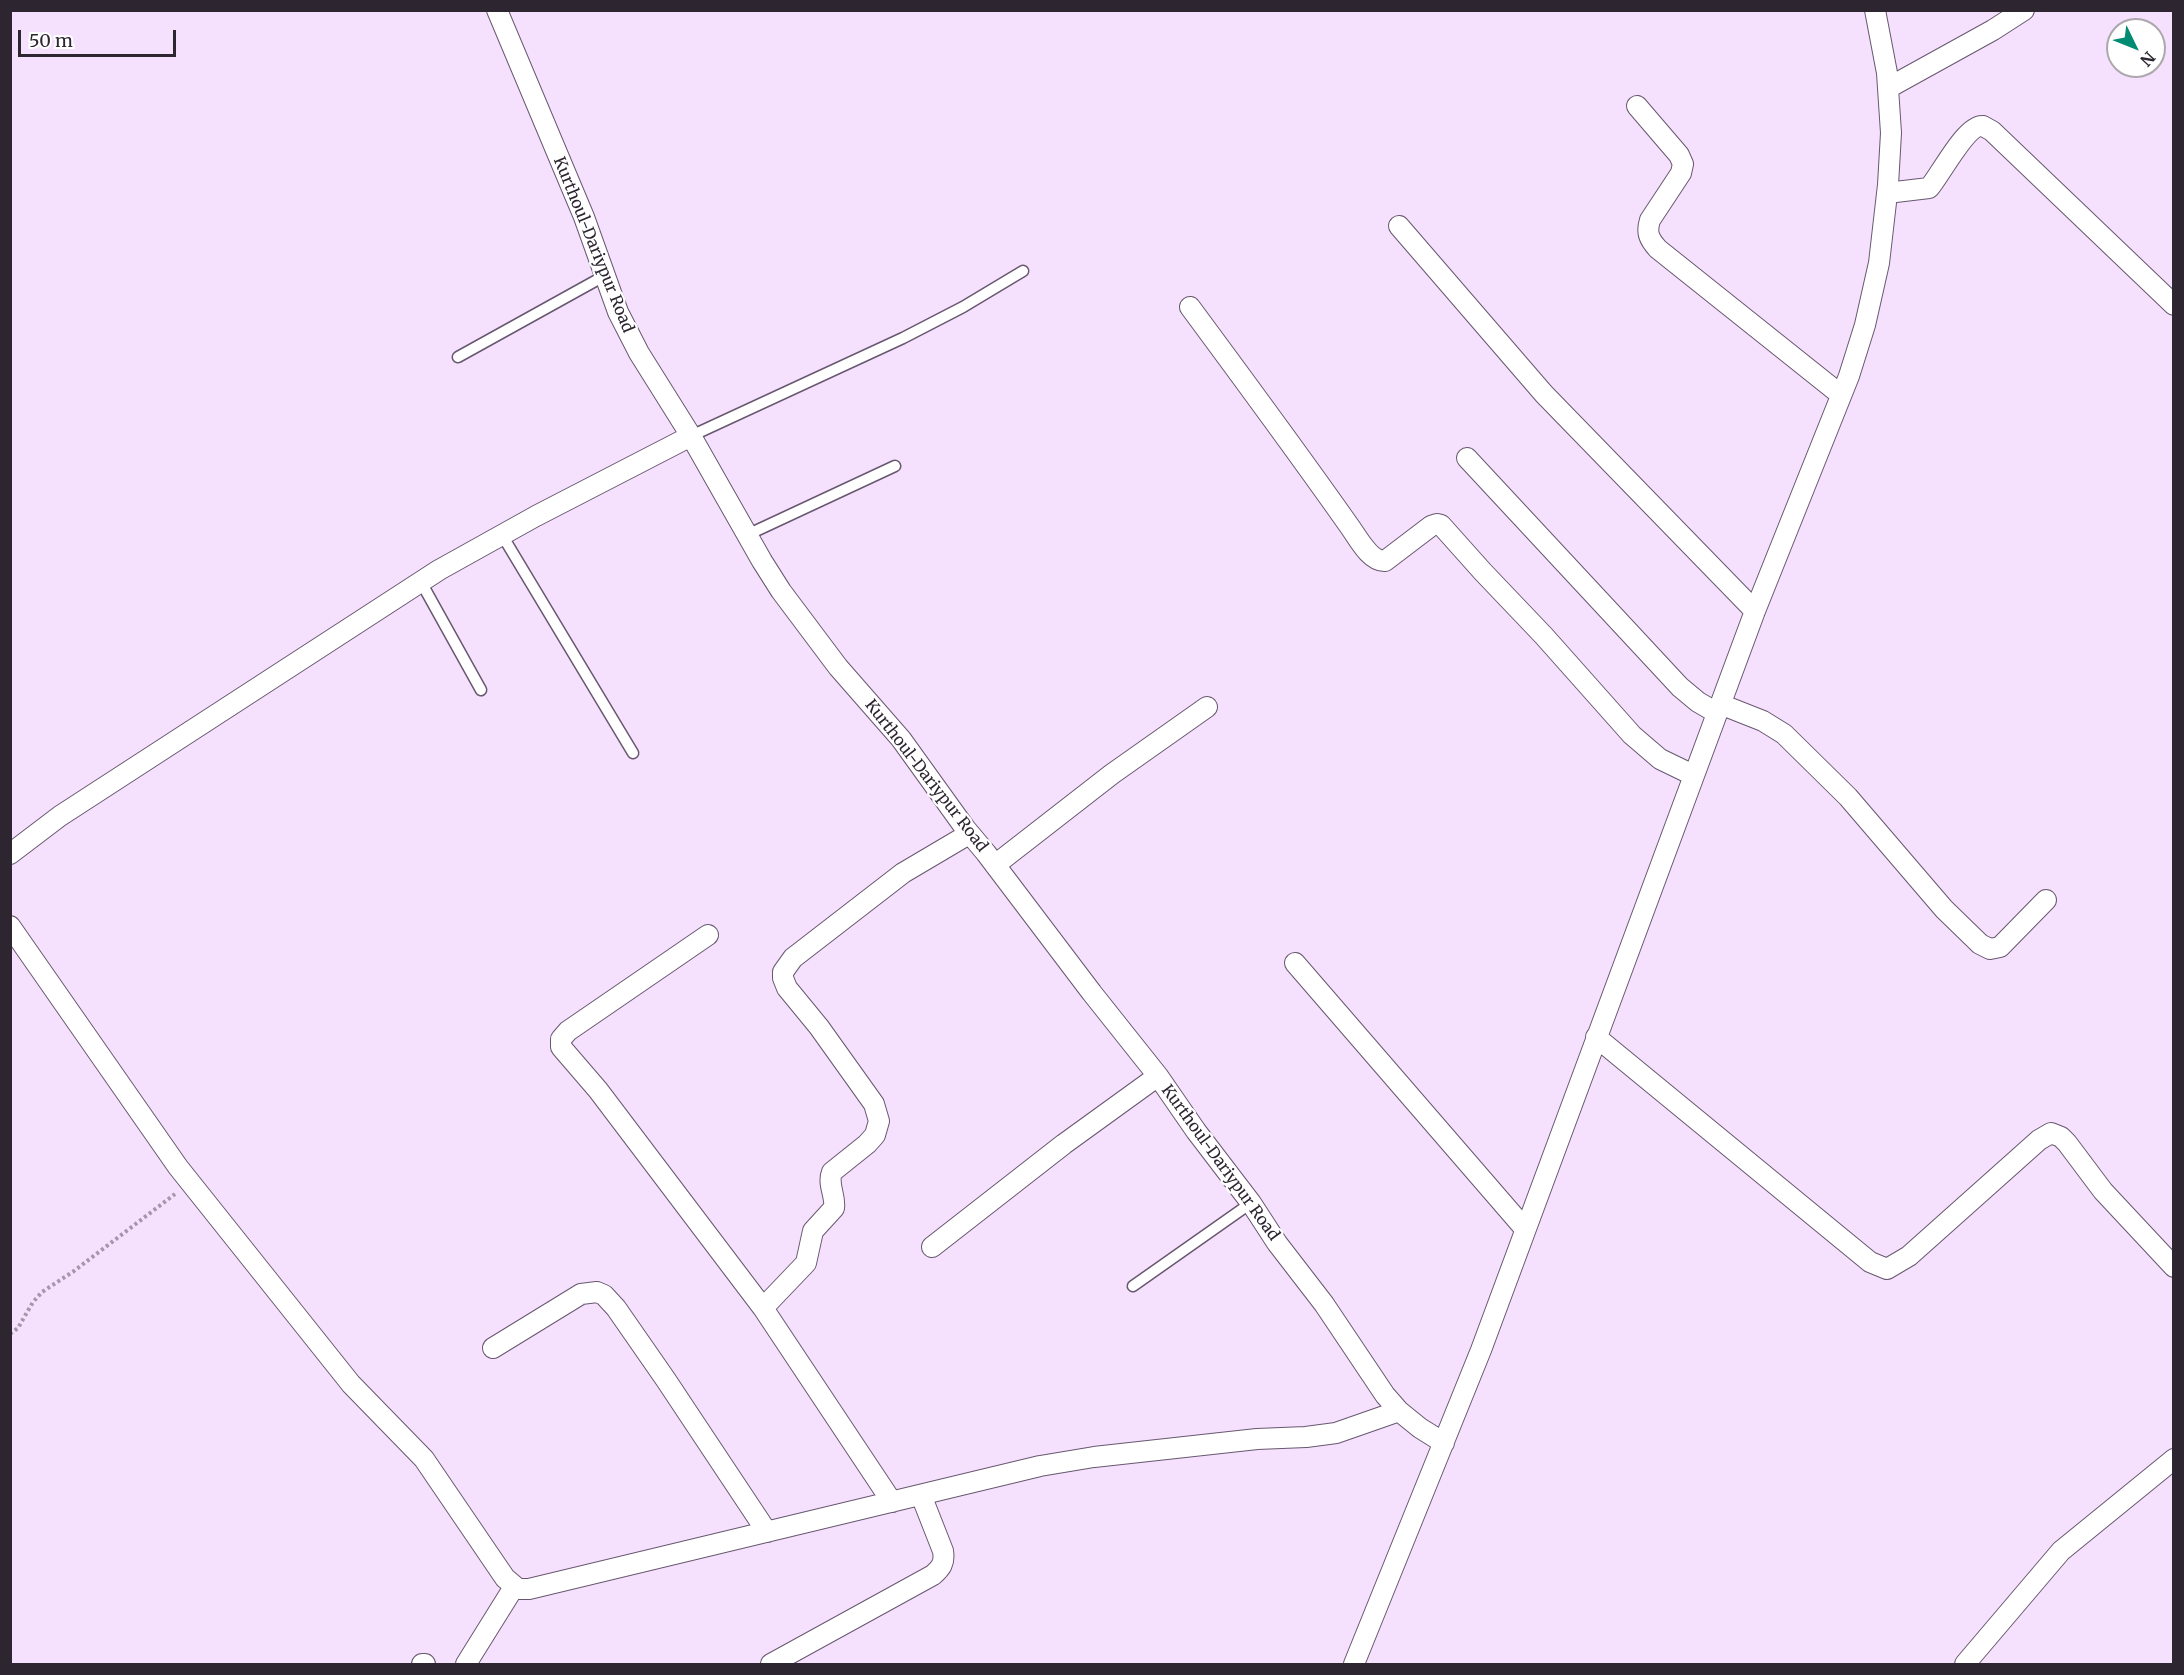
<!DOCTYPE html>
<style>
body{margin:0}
#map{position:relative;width:2184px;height:1675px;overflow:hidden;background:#f5e1fd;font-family:Merriweather,serif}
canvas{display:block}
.frame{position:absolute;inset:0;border:12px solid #2d2630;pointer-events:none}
.north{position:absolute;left:2106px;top:18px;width:60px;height:60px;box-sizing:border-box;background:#fff;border:2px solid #aba8ac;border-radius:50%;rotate:133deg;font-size:16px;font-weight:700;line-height:24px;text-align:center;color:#2d2630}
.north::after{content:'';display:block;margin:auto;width:21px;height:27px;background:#008b72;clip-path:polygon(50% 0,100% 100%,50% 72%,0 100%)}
.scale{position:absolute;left:18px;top:30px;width:158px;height:27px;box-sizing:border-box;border:3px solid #2d2630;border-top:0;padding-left:8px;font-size:18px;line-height:21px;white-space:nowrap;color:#2d2630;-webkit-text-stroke:4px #fff;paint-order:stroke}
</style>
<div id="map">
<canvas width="2184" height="1675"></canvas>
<div class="frame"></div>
<div class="north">N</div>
<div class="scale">50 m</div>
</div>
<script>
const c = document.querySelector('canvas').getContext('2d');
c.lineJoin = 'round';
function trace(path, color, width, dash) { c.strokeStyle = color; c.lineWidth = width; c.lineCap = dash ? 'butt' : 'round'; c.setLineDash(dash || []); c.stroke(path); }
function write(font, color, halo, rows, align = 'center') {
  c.font = font + ' Merriweather,serif'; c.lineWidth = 4.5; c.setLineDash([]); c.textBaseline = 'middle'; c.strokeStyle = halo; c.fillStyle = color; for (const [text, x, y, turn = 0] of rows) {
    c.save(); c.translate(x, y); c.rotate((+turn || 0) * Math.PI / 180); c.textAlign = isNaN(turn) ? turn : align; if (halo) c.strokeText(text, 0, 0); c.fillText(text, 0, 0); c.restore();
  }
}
const service = new Path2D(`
 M458 357 606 275
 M691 436 903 338 963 307 1023 271
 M502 535 633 753
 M747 535 895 466
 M421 582 481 690
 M1133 1286 1251 1203`);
const minor = new Path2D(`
 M497 10 584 217 618 312 639 353 691 436 762 561 781 591 838 667 901 739 965 828 986 853 1092 993 1158 1076 1196 1131 1251 1203 1277 1243 1324 1304 1385 1395 1399 1411 1420 1428 1444 1443
 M1888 88 1993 30 2024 10
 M1637 106 1679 155 1683 164 1681 173 1650 220C1646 233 1649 239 1658 249L1841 395
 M1887 193 1929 188C1940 176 1966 124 1983 126L1992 131 2174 305
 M1399 226 1544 394 1755 611
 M1190 307C1244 380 1298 453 1350 527 1358 538 1370 562 1385 561L1431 526 1437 524 1441 525 1483 572 1544 636 1632 735 1660 759 1693 775
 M1467 458 1680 687 1698 702 1717 713
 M1720 704 1763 721 1784 734 1848 797 1944 909 1980 944 1990 949 2000 947 2046 900
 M10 854 60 816 439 570 536 516 691 436
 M995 865 1112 774 1207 707
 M10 926 178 1167 351 1384 424 1459 505 1578 518 1589H529L1040 1466 1094 1457 1257 1439 1306 1437 1336 1433 1399 1411
 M708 935 568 1031 561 1039V1047L598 1090 763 1308 892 1502
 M1295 963 1525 1229
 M1596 1037 1870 1262 1887 1269 1909 1256 2039 1140 2051 1133 2061 1137 2067 1143 2103 1191 2174 1267
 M932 1247 1064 1144 1158 1076
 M763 1308 806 1263 813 1231 834 1208C836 1196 827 1184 832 1172L867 1144 875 1135 879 1121 874 1104 819 1027 787 988 783 978V972L793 958 903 873 969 834
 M493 1348 581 1294 597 1292 604 1295 616 1308 666 1380 767 1532
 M422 1664H425
 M466 1664 514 1587
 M771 1664 933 1575C941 1568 945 1563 943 1551L921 1495
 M1354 1664 1481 1350 1755 611 1849 376 1865 325 1879 263 1888 185 1891 133 1887 73 1875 10
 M1965 1664 2061 1551 2174 1459`);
trace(service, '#68586f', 13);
trace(minor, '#68586f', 22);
trace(new Path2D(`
 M10 1334 18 1328 33 1302 42 1292 74 1271 175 1194`), '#a596ab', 4, [3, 3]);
trace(service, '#fff', 10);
trace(minor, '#fff', 20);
write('16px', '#2d2630', '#fff', [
 ["Kurthoul-Dariypur Road",593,245,68],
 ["Kurthoul-Dariypur Road",926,776,52],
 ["Kurthoul-Dariypur Road",1220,1163,54]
]);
</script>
